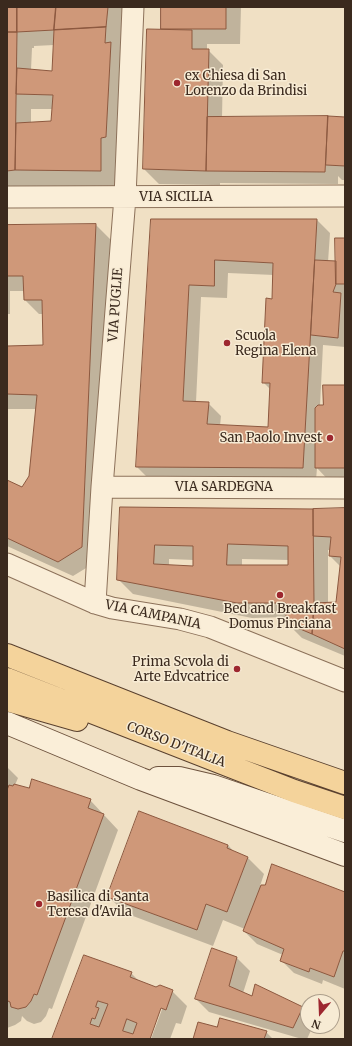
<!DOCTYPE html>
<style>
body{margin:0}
#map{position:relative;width:352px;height:1046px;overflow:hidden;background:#f0e0c4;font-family:Merriweather,serif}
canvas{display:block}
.frame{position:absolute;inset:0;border:8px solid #3b2a1e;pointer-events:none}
.north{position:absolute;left:300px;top:994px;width:40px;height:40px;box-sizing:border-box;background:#f7ebd4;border:1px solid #ac9e8b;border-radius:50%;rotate:199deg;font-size:11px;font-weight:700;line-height:16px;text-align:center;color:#3b2a1e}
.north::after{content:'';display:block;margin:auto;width:14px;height:18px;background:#9d272f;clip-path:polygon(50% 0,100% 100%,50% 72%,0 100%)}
</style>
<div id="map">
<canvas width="352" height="1046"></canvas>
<div class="frame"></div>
<div class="north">N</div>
</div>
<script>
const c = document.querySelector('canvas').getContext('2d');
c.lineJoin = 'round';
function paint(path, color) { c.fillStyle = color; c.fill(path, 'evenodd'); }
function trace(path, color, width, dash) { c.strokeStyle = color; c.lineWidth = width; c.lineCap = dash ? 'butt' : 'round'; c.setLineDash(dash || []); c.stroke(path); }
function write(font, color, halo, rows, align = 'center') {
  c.font = font + ' Merriweather,serif'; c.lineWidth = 3; c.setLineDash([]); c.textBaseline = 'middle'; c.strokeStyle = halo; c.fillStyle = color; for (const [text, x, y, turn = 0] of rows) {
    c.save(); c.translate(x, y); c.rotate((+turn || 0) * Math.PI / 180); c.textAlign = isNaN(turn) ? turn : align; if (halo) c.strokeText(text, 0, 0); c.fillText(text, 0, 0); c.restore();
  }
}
paint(new Path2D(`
 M7 7H125L123 44H121L120 53 126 58 120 152H116L115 186H7ZM54 45 53 72 31 70 32 48H34V46ZM31 109H53L52 122 31 123Z
 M162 7H241L240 44H207V50H208L223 65 222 118H345V180H342L338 176V184L220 183V185L159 184 144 169 162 30Z
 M152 220H317L330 233 328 262H335L345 239V347L323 345 320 406H324L345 386V484H332L317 468 316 480 149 479 137 467ZM228 273 274 275 273 300 263 382 271 390 269 428 220 426 221 416 208 403 196 402 201 297 227 298Z
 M96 225 111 240 96 562 73 576 7 546V481L23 489 30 476 36 409H7V347L44 346V314H39L25 300 24 291H10V314H7V226Z
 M121 508 313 510 345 509V656L302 638 287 623V617L252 618 133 594 118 579ZM328 550H331L330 556 341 567 337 603H328ZM169 559 194 560V567L169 566ZM242 559 289 560V566H242Z
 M7 767 18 778 15 785 29 789 90 800 118 830 52 1009 49 1008 46 1016 41 1022 34 1024 27 1021 22 1016 21 1021 15 1025 7 1028Z
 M228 845 235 853 248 858 264 874 260 886 345 893V989L323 980 322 984 294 973 281 960 283 955 257 944 244 931 245 929 223 920 213 946 125 913 108 896Z
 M213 949 237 958 250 971 243 993 252 997 302 1008 308 1014V1026H313L307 1039H302L209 1012 196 999Z
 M84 957 131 973 140 982 156 988 172 991 187 1006 181 1024 176 1023 170 1039H54ZM162 1003 164 1004 151 1039 150 1037Z
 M218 1028 266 1032 273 1039H194Z`), '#0003');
const building = new Path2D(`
 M7 7H17V32H7Z
 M17 7H56L54 30 17 32Z
 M56 7H108L106 27 54 30Z
 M161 7H226V29H161Z
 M106 27 105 43 111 42 106 137 101 138V171L15 170 16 123 51 121 53 95 16 94 17 68 52 71 54 30Z
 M147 29 192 30V49H209L206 171 143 169Z
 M7 32H17L15 170 7 171Z
 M328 116 345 117V166L326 165Z
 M328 116 325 172 206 171 207 117Z
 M151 219H317L303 468 136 467ZM215 260 273 263 272 299 266 298 262 383H270L268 427 207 424 209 402 183 401 189 285 214 286Z
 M96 224 82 547 58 562 7 538V480L22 487 29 476 37 395 7 394V346L43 345 42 300H24L23 276H7V225Z
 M335 238H345V284H336Z
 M315 260 336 261V284L333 292 341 293 338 338 311 335Z
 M323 385H345V468H315V408L318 405H323Z
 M120 507 313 509 314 603 312 634 286 623V603H237L117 580ZM228 544 288 546V565H227ZM155 545 193 546V566L154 564Z
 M345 508V649L312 634 314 603 336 602 341 557 329 556 331 537 313 536V509Z
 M32 779 91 799 88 808 104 814 37 995 34 994 31 1001 26 1007 18 1009 11 1007 10 1002 8 1001 7 1003V790L9 785 13 786 14 784 29 788Z
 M139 811 228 845 227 848 248 857 227 912 206 904 197 930 107 897Z
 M272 864 345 892V951H343L334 977 310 968 309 972 280 961 284 949 243 931 261 885H265Z
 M212 948 237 957 229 986 252 996 255 984 303 1007 293 1028 195 999Z
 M84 955 132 972 130 977 156 987 160 985 173 990 166 1010 161 1008 150 1039H52ZM98 1001 108 1004 99 1027 90 1024 92 1018 95 1019 99 1008 96 1007ZM127 1019 137 1023 133 1034 123 1031Z
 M220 1018 267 1031 264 1039H193L198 1022 217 1027Z`);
paint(building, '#cf9879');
trace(building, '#8c583f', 1);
const street = new Path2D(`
 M7 197 345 196
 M102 487 345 488
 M7 564 95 603 112 608 180 619 210 627 345 681
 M95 603 102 487 125 197 133 7`);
const secondary = new Path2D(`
 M7 723 141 779 345 855
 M158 778H179L213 786 345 831`);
const primary = new Path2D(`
 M7 655 227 742 345 783
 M7 679 294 791 345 808
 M7 700 77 720`);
trace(street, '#8c715a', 23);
trace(secondary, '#6d523d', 24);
trace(primary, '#59402e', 24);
trace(street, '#faeed8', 21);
trace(secondary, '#faeed8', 22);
trace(primary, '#f4d39b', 22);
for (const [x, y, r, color] of [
 [177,83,4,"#9d272f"],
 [227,343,4,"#9d272f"],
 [330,438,4,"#9d272f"],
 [280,595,4,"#9d272f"],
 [237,669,4,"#9d272f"],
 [39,904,4,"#9d272f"]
]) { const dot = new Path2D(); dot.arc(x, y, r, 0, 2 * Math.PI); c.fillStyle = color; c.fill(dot); trace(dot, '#f7ebd4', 1.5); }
write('13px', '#3b2a1e', '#f7ebd4', [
 ["ex Chiesa di San",185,76],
 ["Lorenzo da Brindisi",185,91],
 ["Scuola",235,336],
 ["Regina Elena",235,351],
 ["San Paolo Invest",322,438,"right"],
 ["Bed and Breakfast",280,609,"center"],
 ["Domus Pinciana",280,624,"center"],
 ["Prima Scvola di",229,662,"right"],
 ["Arte Edvcatrice",229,677,"right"],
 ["Basilica di Santa",47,897],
 ["Teresa d'Avila",47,912]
], 'left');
write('13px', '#3b2a1e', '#f7ebd4', [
 ["VIA SICILIA",176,197],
 ["VIA PUGLIE",116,305,-86],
 ["VIA SARDEGNA",224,487],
 ["VIA CAMPANIA",153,615,12],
 ["CORSO D'ITALIA",176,745,21]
]);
</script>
